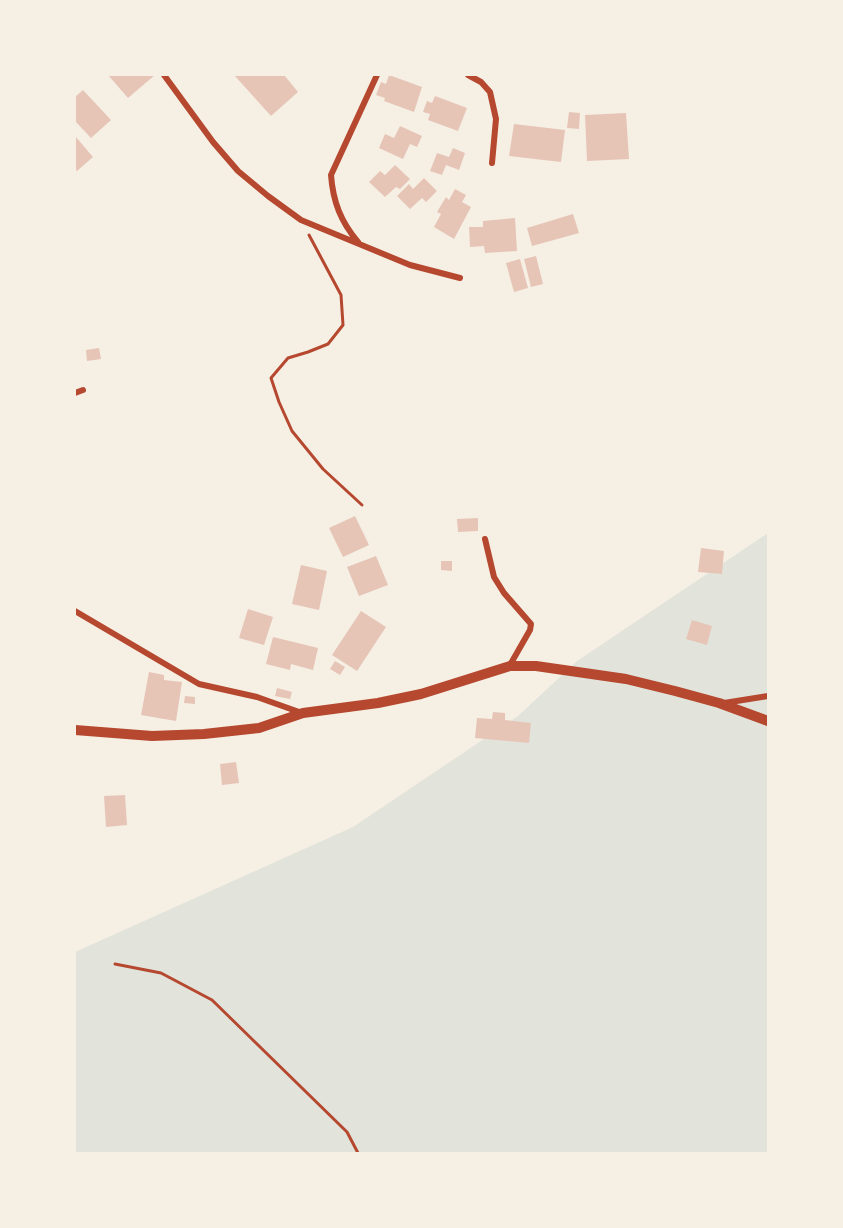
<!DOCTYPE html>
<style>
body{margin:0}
#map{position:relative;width:843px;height:1228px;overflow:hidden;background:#f6efe4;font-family:"Fira Sans Condensed",sans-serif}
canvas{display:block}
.frame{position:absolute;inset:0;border:76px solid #f6efe4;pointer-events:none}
</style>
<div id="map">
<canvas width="843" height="1228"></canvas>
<div class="frame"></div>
</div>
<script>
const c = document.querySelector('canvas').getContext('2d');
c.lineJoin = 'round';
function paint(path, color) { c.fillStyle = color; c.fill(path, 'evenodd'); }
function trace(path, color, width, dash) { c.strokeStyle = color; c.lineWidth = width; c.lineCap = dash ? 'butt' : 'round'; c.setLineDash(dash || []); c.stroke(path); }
paint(new Path2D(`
 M768 533V1153H75V952L353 827 518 716 577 661Z`), '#e2e4dc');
paint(new Path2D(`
 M108 75H155L128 98Z
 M234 75H284L298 92 271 116Z
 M389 75 422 87 414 112 384 101 385 98 376 95 381 82 386 84Z
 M83 90 111 120 91 138 75 121V97Z
 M435 96 467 108 458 131 428 120 430 114 423 112 427 101 432 103Z
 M569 112 580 113 579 129 567 128Z
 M626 113 629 159 587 161 585 115Z
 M514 124 565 130 561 162 509 156Z
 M400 126 422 136 417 147 410 144 403 159 379 148 385 134 394 138Z
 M75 136 93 157 77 171 75 169Z
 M453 148 465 153 459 170 446 165 442 175 430 171 437 153 449 157Z
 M395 165 410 179 400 189 396 187 385 197 369 182 380 171 385 175Z
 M424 178 437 191 426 202 422 198 410 209 397 196 409 184 413 189Z
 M455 189 466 195 462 202 471 207 454 239 434 227 441 214 437 212 446 197 449 200Z
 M573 214 579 233 532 246 527 228Z
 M515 218 517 251 485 253 484 246 470 247 469 227H483V221Z
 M536 256 543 284 531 287 524 259Z
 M520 259 528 288 514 292 506 263Z
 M99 348 101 359 87 361 86 350Z
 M355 516 369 545 343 557 329 528Z
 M478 518V531L458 532 457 519Z
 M701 548 724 551 722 574 698 572Z
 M376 556 388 585 359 596 347 567Z
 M441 561H452V571L441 570Z
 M301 565 327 571 319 610 292 604Z
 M248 609 273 617 264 645 239 638Z
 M361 611 386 627 357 671 332 655Z
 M692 620 712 626 707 645 686 639Z
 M273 637 318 648 313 670 291 664 290 670 266 664Z
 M335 661 345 667 340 675 330 669Z
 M149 672 164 675V680L182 682 176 721 141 715Z
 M277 688 292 692 290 699 275 696Z
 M185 696 195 697V704L184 703Z
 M493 712 505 713V720L531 723 529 743 475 738 477 718 492 719Z
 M236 762 239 783 222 785 220 764Z
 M125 795 127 825 106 827 104 796Z`), '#e6c5b7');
trace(new Path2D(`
 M309 235 341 295 343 325 328 344 308 352 288 358 271 378 279 402 292 431 323 469 362 505
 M115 964 161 973 212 1000 347 1132 358 1153`), '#b5482f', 3);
trace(new Path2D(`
 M164 75 213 142 238 171 268 196 301 220 410 265 460 278
 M468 75 481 82 490 92 496 119 492 163
 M358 242C341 222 333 202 331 175L377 75
 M75 393 83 390
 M485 539 494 577 504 593 531 624 530 630 510 665
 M75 611 199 684 257 697 302 713
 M724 703 768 696`), '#b5482f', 6);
trace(new Path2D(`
 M75 730 152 736 204 734 259 728 303 713 378 703 421 694 510 666H536L626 679 675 691 719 703 768 721`), '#b5482f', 10);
</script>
